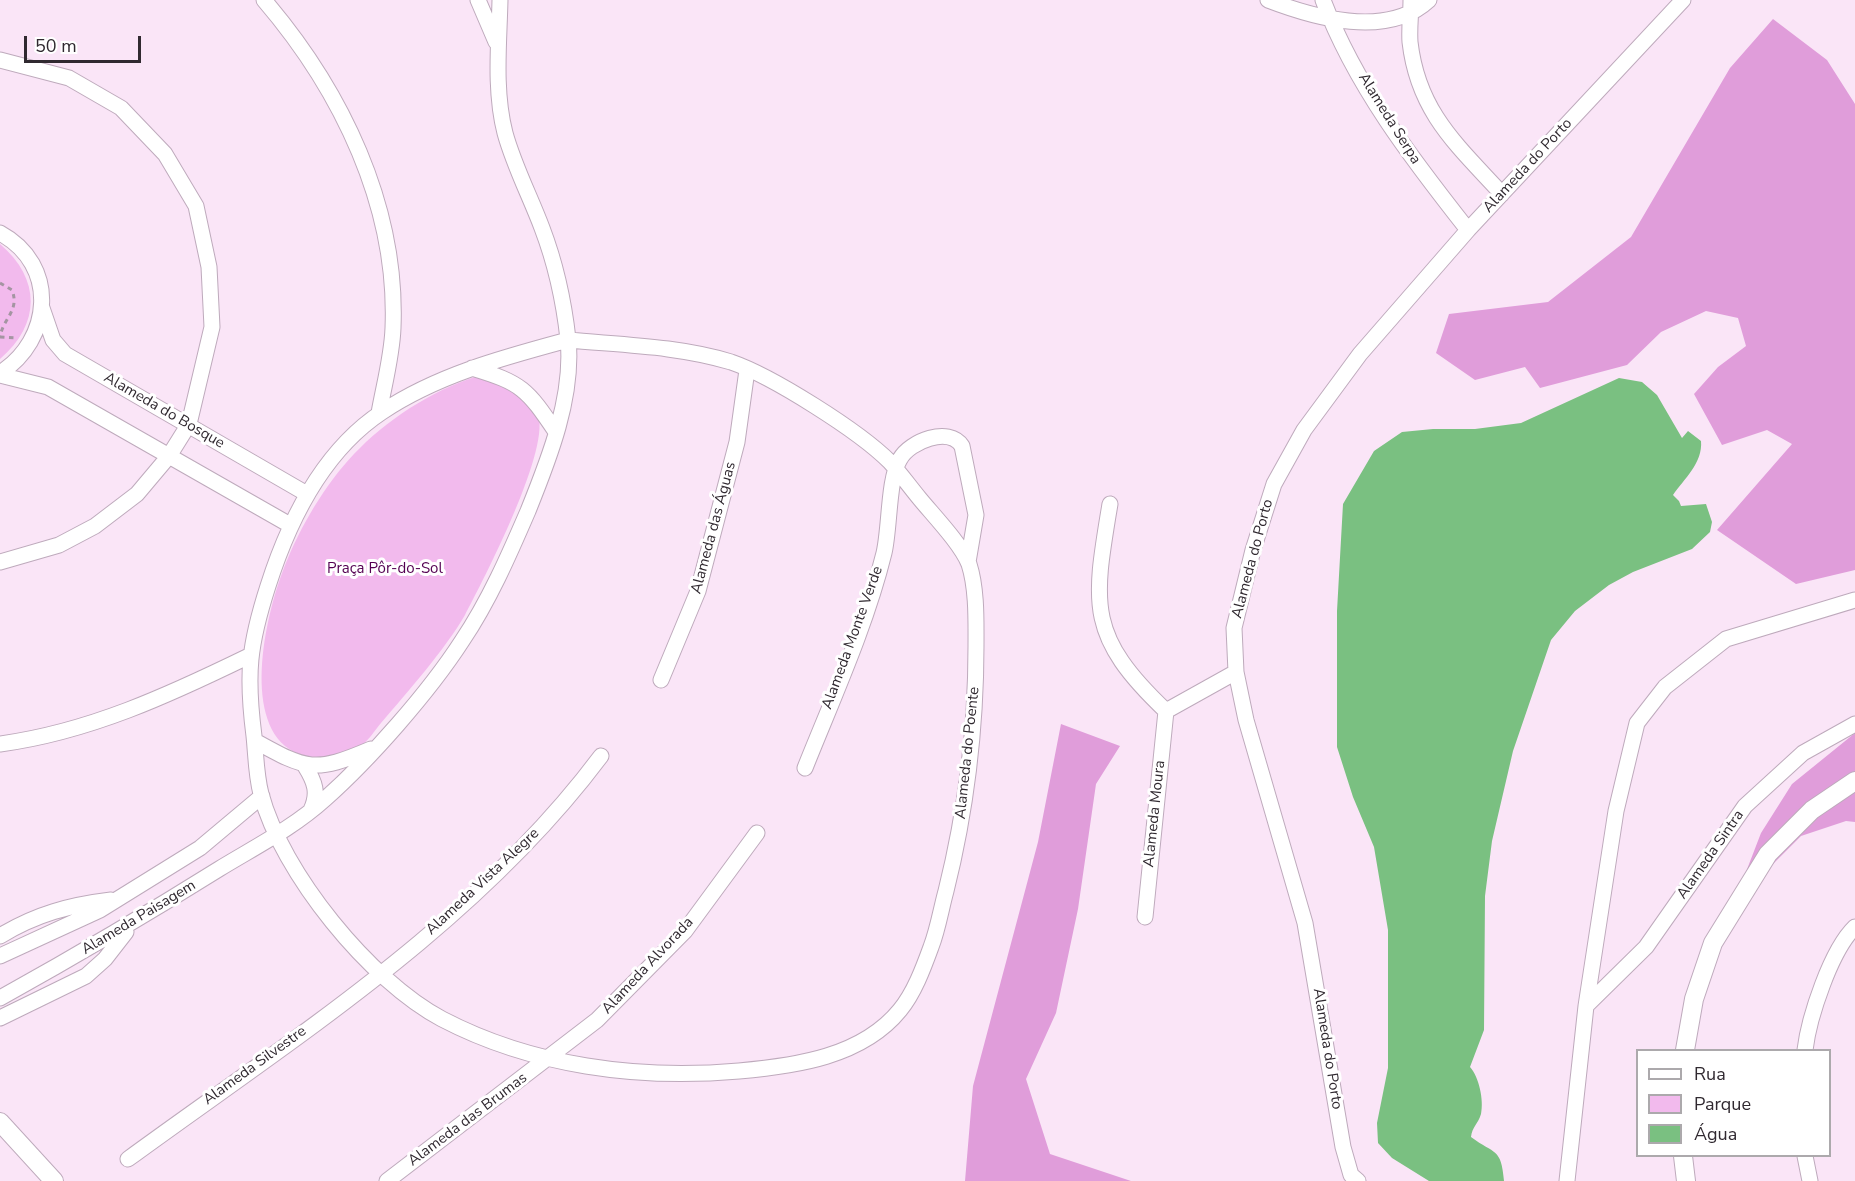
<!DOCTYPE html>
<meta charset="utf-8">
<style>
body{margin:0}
#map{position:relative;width:1855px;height:1181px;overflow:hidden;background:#fae5f7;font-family:"Nunito Sans",sans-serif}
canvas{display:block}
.legend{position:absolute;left:1636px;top:1049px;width:195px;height:108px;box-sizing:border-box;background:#fff;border:2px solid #aca9ac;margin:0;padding:8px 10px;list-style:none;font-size:18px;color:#302930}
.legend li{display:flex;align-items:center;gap:12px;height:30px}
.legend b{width:30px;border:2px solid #aca9ac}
.scale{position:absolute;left:24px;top:36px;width:117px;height:27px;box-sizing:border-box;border:3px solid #302930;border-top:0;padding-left:8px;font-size:18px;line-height:21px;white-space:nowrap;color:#302930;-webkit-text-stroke:4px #fff;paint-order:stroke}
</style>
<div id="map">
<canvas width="1855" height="1181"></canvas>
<ul class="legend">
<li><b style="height:8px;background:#fff"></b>Rua</li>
<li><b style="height:16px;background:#f2baed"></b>Parque</li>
<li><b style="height:16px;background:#7ac081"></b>Água</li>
</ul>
<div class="scale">50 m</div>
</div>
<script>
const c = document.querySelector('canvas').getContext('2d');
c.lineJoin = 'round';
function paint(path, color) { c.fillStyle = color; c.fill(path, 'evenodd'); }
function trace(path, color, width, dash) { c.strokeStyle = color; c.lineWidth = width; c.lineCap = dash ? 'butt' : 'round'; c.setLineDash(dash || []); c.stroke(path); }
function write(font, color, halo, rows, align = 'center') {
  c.font = font + ' "Nunito Sans",sans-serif'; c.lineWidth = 6; c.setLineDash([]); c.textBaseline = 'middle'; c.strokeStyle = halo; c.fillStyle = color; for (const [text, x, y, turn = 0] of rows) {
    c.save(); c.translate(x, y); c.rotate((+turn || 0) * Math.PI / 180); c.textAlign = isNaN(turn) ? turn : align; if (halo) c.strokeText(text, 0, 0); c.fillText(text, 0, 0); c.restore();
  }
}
paint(new Path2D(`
 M0 244C41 279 41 324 0 359Z
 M485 374C492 376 499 377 505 380 511 383 534 406 537 412 554 444 483 581 465 615 446 648 407 693 381 723 375 730 369 740 361 746 349 754 332 758 318 759 306 759 294 753 285 746 242 709 268 604 288 558 304 520 330 477 360 448 393 415 440 386 485 374Z`), '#f2baed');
paint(new Path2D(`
 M1773 19 1827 60 1855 104V570L1796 584 1717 530 1792 444 1767 430 1722 445 1694 394 1718 367 1746 346 1738 318 1706 311 1661 332 1627 365 1540 388 1525 367 1475 380 1436 353 1449 314 1548 302 1631 237 1730 68Z
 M1061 724 1120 746 1096 784 1078 909 1056 1013 1026 1079 1050 1154 1131 1181H965L973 1086 1038 842Z
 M1855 733V822L1846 821 1801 836 1734 903 1761 833 1792 784Z`), '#e09dda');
paint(new Path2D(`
 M1619 378 1642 382 1657 395 1682 438 1688 431 1701 441C1703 463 1684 479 1673 495L1679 501 1681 506 1706 504 1712 522 1710 532 1692 549 1633 572 1609 585 1575 611 1551 640 1513 751 1492 841 1485 896 1484 1030 1470 1067C1479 1077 1484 1100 1481 1114 1478 1124 1472 1127 1471 1137 1495 1155 1501 1147 1504 1181H1429L1392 1158 1378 1143 1377 1123 1388 1068V930L1374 847 1353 797 1337 747V611L1343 504 1374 451 1402 432 1433 429H1475L1521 423Z`), '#7ac081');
const minor = new Path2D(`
 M264 0C341 90 398 206 393 328 392 356 384 385 379 413
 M478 0 496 42
 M1268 0C1315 18 1387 39 1429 0
 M1323 0C1355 85 1412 159 1468 230
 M1411 0C1411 14 1409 28 1410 42 1418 112 1457 145 1502 194
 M0 60 69 78 121 108 165 154 196 206 209 267 212 327 189 424 169 456 137 494 95 526 59 545 0 562
 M0 233C59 265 52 340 0 373
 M42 308 53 340 65 354 307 494
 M568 340C622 345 679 346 731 362 772 376 859 431 890 462 900 473 910 487 920 499 934 516 961 544 969 564 977 589 976 621 976 646 976 728 966 811 946 891 941 909 938 929 931 947 923 969 914 993 900 1010 862 1057 795 1066 739 1071 638 1080 532 1066 442 1019 370 981 282 873 261 794 256 775 256 755 254 736 246 674 249 645 268 586 289 520 323 451 382 412 437 375 505 357 568 340Z
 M472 368C522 383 527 389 556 432
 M0 375 48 387 290 525
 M1110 504C1093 605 1087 636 1166 711L1236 672
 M661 680 698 591 737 442 747 370
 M255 741C307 770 315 773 371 749
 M0 744C89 732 169 695 249 656
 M305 766C315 782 319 793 311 810
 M805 768C833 698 866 626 884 553 890 528 888 479 900 459 910 441 949 426 962 446L976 515 968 562
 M1145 917 1166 711
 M0 936C36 914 70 905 111 900
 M0 956 100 910 200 848 262 796
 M0 998C74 957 147 914 219 869 255 847 293 828 325 799 370 759 429 692 462 641 489 601 509 555 528 511 549 459 574 396 568 339 564 303 555 262 542 228 530 196 514 166 505 133 494 90 499 44 500 0
 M1586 1006 1646 947 1745 806 1803 753 1855 724
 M0 1018 86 976 105 959 126 932
 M1805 1050C1809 1017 1831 950 1855 927
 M1805 1156 1810 1181
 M128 1159C295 1037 476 923 601 756
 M387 1181 597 1020 685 931 757 833
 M1358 1181 1351 1175 1343 1147 1305 923 1246 720 1236 672 1234 628 1253 550 1274 484 1304 430 1360 354 1468 230 1683 0
 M1567 1181 1586 1006 1616 811 1637 723 1665 687 1726 639 1855 600`);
const tertiary = new Path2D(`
 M1685 1050 1694 999 1713 943 1768 854 1812 810 1855 781
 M0 1122 54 1181
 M1683 1156 1686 1181`);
trace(minor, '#beaabc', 17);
trace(tertiary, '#beaabc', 20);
trace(new Path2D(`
 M0 283 12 290C20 311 3 318 0 337
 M0 337 16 338`), '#a495a2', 3, [4.5, 4.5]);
trace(minor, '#fff', 15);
trace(tertiary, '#fff', 18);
write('15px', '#302930', '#fff', [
 ["Alameda Serpa",1389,119,58],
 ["Alameda do Porto",1528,166,-47],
 ["Alameda do Bosque",164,411,30],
 ["Alameda das Águas",714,528,-75],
 ["Alameda do Porto",1253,559,-75],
 ["Alameda Monte Verde",853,638,-70],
 ["Alameda do Poente",968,753,-84],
 ["Alameda Moura",1155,814,-84],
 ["Alameda Sintra",1711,855,-55],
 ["Alameda Vista Alegre",483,882,-43],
 ["Alameda Paisagem",139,918,-31],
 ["Alameda Alvorada",648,966,-47],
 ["Alameda do Porto",1327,1049,81],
 ["Alameda Silvestre",255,1066,-36],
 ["Alameda das Brumas",468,1120,-37]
]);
write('15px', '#540052', '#fff', [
 ["Praça Pôr-do-Sol",385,569]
]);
</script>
